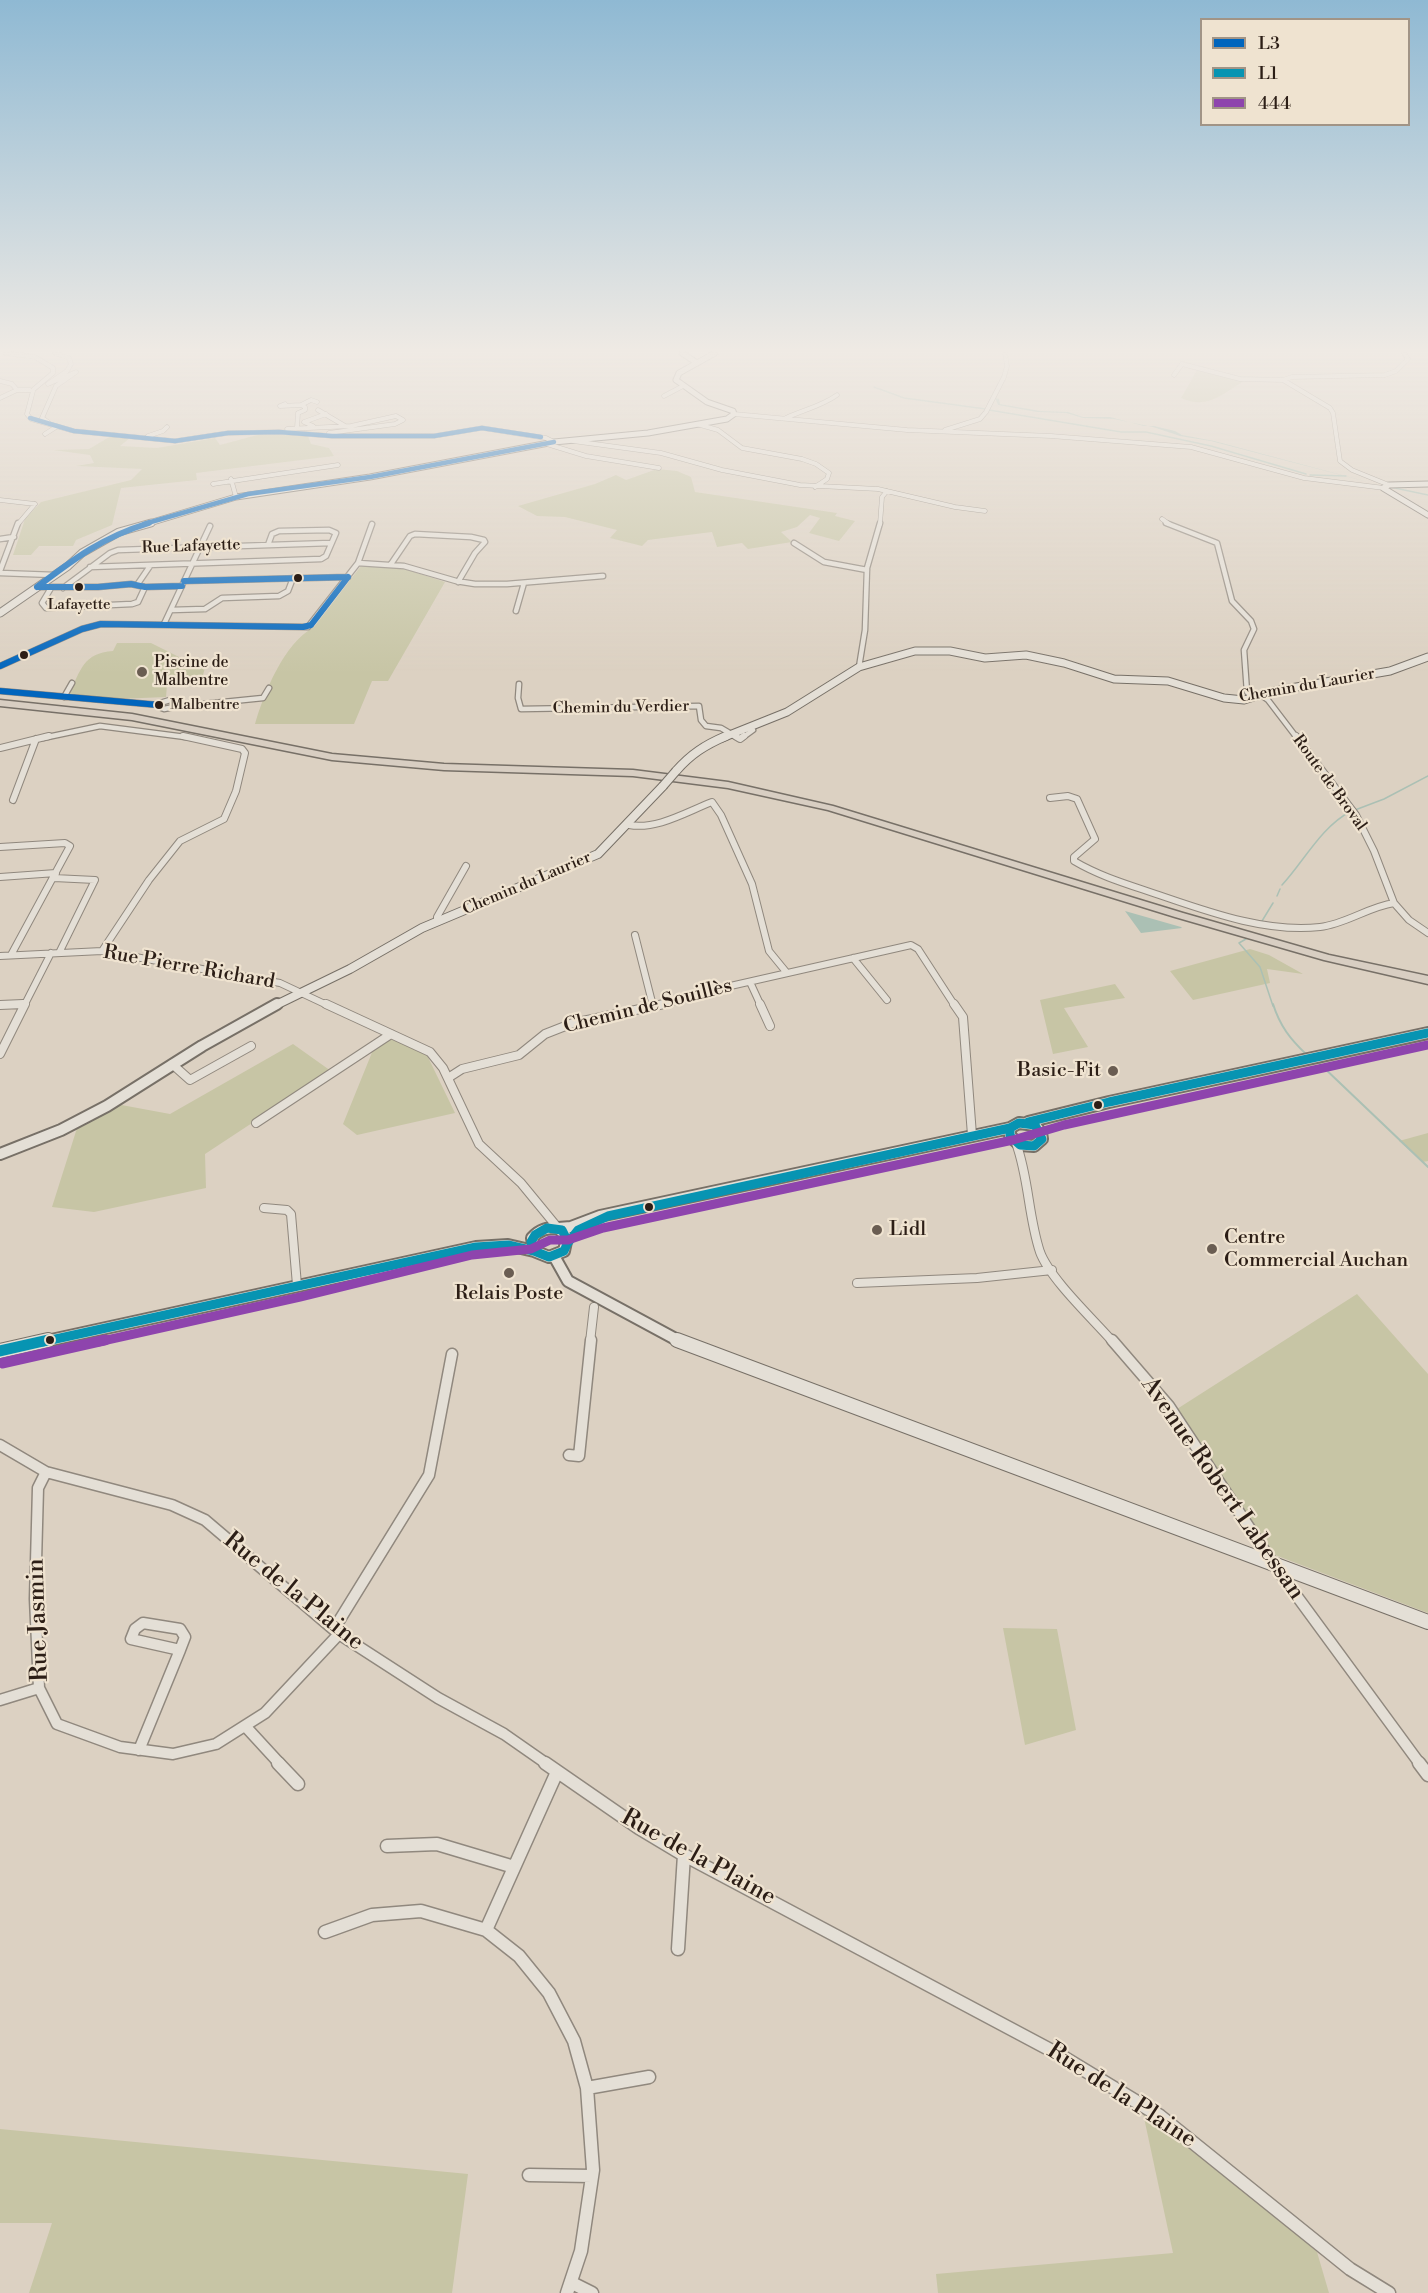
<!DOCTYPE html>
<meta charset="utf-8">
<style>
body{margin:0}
#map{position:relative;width:1428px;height:2293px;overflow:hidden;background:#dcd1c2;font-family:"Libre Bodoni",serif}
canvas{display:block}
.legend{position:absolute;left:1200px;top:18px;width:210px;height:108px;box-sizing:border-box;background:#efe3d0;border:2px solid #a19486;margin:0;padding:8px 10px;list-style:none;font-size:18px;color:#2c1e16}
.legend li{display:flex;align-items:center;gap:12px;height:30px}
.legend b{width:30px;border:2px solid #a19486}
</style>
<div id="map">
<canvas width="1428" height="2293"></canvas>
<ul class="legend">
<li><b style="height:8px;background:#0065bd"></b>L3</li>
<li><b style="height:8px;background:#0794b2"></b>L1</li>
<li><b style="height:8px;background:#8e44ad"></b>444</li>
</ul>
</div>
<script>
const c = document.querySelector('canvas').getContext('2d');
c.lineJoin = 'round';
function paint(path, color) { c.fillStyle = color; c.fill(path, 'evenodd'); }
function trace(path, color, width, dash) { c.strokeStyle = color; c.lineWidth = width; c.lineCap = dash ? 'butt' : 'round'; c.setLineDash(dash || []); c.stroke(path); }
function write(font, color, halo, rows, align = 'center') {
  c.font = font + ' "Libre Bodoni",serif'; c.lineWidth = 4.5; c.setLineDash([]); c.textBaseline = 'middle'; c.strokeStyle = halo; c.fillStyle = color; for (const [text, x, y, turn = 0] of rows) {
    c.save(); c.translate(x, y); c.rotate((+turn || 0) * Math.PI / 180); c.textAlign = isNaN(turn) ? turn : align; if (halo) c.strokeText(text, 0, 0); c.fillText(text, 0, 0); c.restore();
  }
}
paint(new Path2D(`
 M1198 368 1244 381C1222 394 1208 410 1181 398Z
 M261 434 308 436 311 444 329 448 334 456 196 473 197 480 121 488 112 525 76 540 73 546H39L31 555H13L25 519 41 502 131 480 142 469 76 466 94 463 90 455 53 450 89 449 111 436 130 438 120 446 157 448 215 438 220 445Z
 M657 469 677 471 691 477 695 492 837 513 835 516 855 521 839 541 809 533 820 518 810 515 797 527 781 532 792 542 748 549 742 543 717 547 712 532 648 540 642 546 610 538 617 530 565 517 537 516 518 506 595 484 616 475 626 480Z
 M361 566 402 568 445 582 388 681H372L354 724H255C264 693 284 643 314 627Z
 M117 643H151L187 661H196L205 668 203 675 193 682 167 685 166 697 117 699 69 694C81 670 83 653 113 651Z
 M1250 949 1269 955 1303 974 1267 969 1270 983 1193 1000 1170 971Z
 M1115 984 1125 998 1064 1008 1088 1047 1053 1054 1040 1000Z
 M387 1038 425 1051 455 1113 357 1135 343 1124 373 1050Z
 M293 1044 331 1071 205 1154 206 1188 94 1212 52 1207 78 1125 116 1104 170 1114Z
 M1428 1133V1161L1423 1162 1399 1141Z
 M1357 1294 1428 1374V1613L1275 1555 1177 1409Z
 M1003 1628 1057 1629 1076 1730 1025 1745Z
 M1140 2099 1317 2252 1329 2293H938L936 2274 1173 2253Z
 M0 2129 468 2174 452 2293H29L52 2223H0Z`), '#c7c5a5');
paint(new Path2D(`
 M995 398 999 399 1000 404 1040 411 1068 412 1083 417H1110L1144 426H1154L1175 431 1182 435 1214 441 1383 486 1211 441 1180 436 1153 427 1114 419 1083 418 1066 413 1037 412 998 405Z
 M1125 911 1181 927 1182 928 1141 933Z`), '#abc0b4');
trace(new Path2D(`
 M874 387 904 398 986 409
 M989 410 1121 432H1146L1211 446 1306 474
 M1310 475 1346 476
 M1390 487 1428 495
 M1355 810 1384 799 1428 776
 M1282 885C1305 860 1320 828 1351 811
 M1277 896 1280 889
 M1262 921 1273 903
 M1246 939 1239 943 1260 967 1273 1006`), '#abc0b4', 1.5);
trace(new Path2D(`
 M1273 1004C1280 1026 1290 1039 1307 1055
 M1320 1064 1428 1167`), '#abc0b4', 2);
const streetFar5 = new Path2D(`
 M5 353 35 357 53 368V373L34 389
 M1174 375 1182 364 1240 379 1283 380
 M0 381 12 384 17 390
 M33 391 27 414 31 419 74 431 175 441 228 433 279 432 332 436H434L482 428 546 438 554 442
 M664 396 683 386
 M0 398 17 390H30
 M285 404 280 406 301 405 311 400 317 402
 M318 410 345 426
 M734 414 907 430 1051 436 1191 447 1304 478 1384 488
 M786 418C803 410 822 406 837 395
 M48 422 42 418 56 386 76 372 48 384 67 371 71 364 69 358 55 353
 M697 424 718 430 742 448 802 459 816 464 829 473 827 479 815 487
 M313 426 304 422 326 414
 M297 428 298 413 305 410V407L301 405
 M287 429 351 426 396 416 403 420 395 424 329 433
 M945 430 980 419 986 412 1004 377 1007 366 1005 353
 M45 434 56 427
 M148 436 163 431 167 427
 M573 441 661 453 722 470 800 485 878 489 955 507 985 511
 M547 444 586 456 659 468
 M231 479 236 497
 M213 484 338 465
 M1389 485 1352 470 1340 461 1333 413 1330 408 1283 380 1292 377 1385 375 1396 371 1408 359 1404 353
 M0 500 35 504
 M1162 519 1169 524
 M18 524 35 504
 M880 524 882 497 887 491`);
const streetFar4 = new Path2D(`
 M1166 523 1217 543 1232 601 1251 621 1254 629 1244 650 1247 692 1253 698
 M0 539 14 537
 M794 543 824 562 867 570
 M358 563 404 566 456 581 475 584H507L603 576
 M391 564 410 536 415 534 471 537 484 540 485 542 475 553 458 582
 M90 567 321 559 326 556 336 533 329 530 279 531 272 534 268 545
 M0 571 18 523
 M0 573 55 575
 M184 581 348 577
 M137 585 150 566
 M37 587H98L131 584 145 587 182 586
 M51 588 42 603 46 608 132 604 138 602 145 587
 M63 588 110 553 118 550 331 543
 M171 610 205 609 222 598 279 596 288 591 293 578
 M516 611 524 583
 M164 624 210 526
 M0 666 82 629 101 624 308 627 358 563 372 524
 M859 667 865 630 867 568 880 523
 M519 684 518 698 521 709 699 706 701 720 706 726 721 728 738 738
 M0 691 159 705
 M1261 695 1268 700 1297 738
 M64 697 72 683
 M170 700 176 702 174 707 164 709 159 707 160 703Z
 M174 707 263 698 269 688
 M43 738 100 726 193 738
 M742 738 753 730`);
const streetFar3 = new Path2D(`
 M735 736 740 739 744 736
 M1296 736 1356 815 1374 851 1394 903 1409 920 1428 933
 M0 748 49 736
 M1050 798 1068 796 1077 799 1095 839 1074 857V861C1101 877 1130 885 1159 895 1209 912 1266 933 1320 927 1346 924 1368 907 1394 903
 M13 800 36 739
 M629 825C657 830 686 812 712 802L721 815 752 884 769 951 787 973
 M0 847 65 843 70 846 11 955
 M0 877 56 873
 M54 878 95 880 59 953
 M437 922V917L466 866
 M635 935 653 1006
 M102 951 149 880 180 841 224 819 236 791 245 753 242 749 183 736
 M0 956 102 951 280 983 329 1006
 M853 958 887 1000
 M750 982 761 1006
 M0 1005 25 1004
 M24 1006 51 953
 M658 1006 726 987 911 945 918 949 955 1006`);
const streetFar2 = new Path2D(`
 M326 1004 430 1052 443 1068 479 1144 521 1183 558 1228
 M652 1004 653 1007
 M760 1004 770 1026
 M954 1004 963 1017 972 1135
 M0 1005 23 1004
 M0 1054 25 1004
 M172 1064 190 1080 251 1046
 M448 1078 462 1069 519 1055 545 1034 573 1023 664 1004
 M256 1123 391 1034
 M1016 1143C1029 1178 1028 1216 1040 1252 1050 1279 1093 1319 1113 1342
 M264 1208 287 1210 291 1214 297 1285
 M857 1283 977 1278 1052 1270
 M590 1342 594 1307`);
const streetFar1 = new Path2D(`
 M1112 1340 1169 1406 1274 1565 1420 1764
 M0 1445 46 1472 172 1505 205 1520 339 1634 438 1698 504 1734 547 1764
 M569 1455 579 1456 591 1340
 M46 1472 38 1488 35 1599 39 1688 57 1724 120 1747 173 1754 216 1744 265 1713 339 1634
 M143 1623 180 1629 185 1637 180 1650 131 1639 135 1629Z
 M334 1629 429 1475 452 1354
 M0 1700 39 1688
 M246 1727 280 1764
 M139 1750 180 1650`);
const street = new Path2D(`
 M278 1763 298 1784
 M545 1763 639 1828 684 1855 1058 2054 1160 2116 1350 2269 1389 2293
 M1419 1763 1428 1775
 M387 1846 437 1844 514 1867
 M486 1930 557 1772
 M325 1932 372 1915 421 1911 486 1930 519 1956 549 1993 574 2041 587 2088 593 2170 581 2251 567 2293
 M678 1949 684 1855
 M587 2088 649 2077
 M529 2175 592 2176
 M572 2283 592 2293`);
const secondaryFar4 = new Path2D(`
 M682 353 697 363
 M1428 484 1389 485 1383 488 1428 515
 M146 524 236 497 370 477 554 442 648 433 727 419 734 414 733 411 707 402 676 380 679 373 715 353`);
const secondaryFar3 = new Path2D(`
 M0 613 68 566 82 553 119 532 151 523
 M722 738 787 712 859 667 915 651H950L985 658 1026 655 1064 663 1114 679 1168 681 1224 698 1244 700 1273 691 1390 671 1428 657`);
const secondaryFar2 = new Path2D(`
 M676 771C691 754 705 745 726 736
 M274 1006 350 969 422 928 598 854 663 786`);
const secondaryFar1 = new Path2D(`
 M1028 1122 1109 1102 1428 1033
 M1019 1123 1035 1125 1041 1133 1042 1139 1034 1146 1020 1145 1010 1136V1128Z
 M0 1154 61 1130 107 1106 202 1046 277 1004
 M558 1228 567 1237 564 1251 549 1257 534 1251 532 1238C540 1229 547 1228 558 1228Z
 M558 1228 571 1227 600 1216 1010 1128
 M554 1256 568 1281 681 1342
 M42 1342 476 1247 508 1245 534 1251`);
const secondary = new Path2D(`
 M677 1340 1428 1622
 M0 1351 48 1340`);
const primary = new Path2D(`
 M0 700 132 714 332 754 444 764 633 770 728 782 833 806 1183 913 1329 955 1428 976V984L1324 960 1175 917 828 810 728 788 633 776 444 770 332 760 132 720 0 706Z`);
trace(streetFar5, '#90887e', 5);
trace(streetFar4, '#90887e', 7);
trace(streetFar3, '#90887e', 8);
trace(streetFar2, '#90887e', 10);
trace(streetFar1, '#90887e', 13);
trace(street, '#90887e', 15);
trace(secondaryFar4, '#777067', 7);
trace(secondaryFar3, '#777067', 9);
trace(secondaryFar2, '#777067', 10);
trace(secondaryFar1, '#777067', 14);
trace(secondary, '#777067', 16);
trace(primary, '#777067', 3);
trace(streetFar5, '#e4dfd6', 4);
trace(streetFar4, '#e4dfd6', 4.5);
trace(streetFar3, '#e4dfd6', 6);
trace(streetFar2, '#e4dfd6', 8);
trace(streetFar1, '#e4dfd6', 10);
trace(street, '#e4dfd6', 12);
trace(secondaryFar4, '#e4dfd6', 5);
trace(secondaryFar3, '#e4dfd6', 7);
trace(secondaryFar2, '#e4dfd6', 8);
trace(secondaryFar1, '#e4dfd6', 10);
trace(secondary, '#e4dfd6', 14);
paint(primary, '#d8cec2');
const secondaryBridge = new Path2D(`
 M663 786 676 771`);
trace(secondaryBridge, '#777067', 10, []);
trace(secondaryBridge, '#e4dfd6', 8);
trace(new Path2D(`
 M30 418 74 431 175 441 228 433 279 432 332 436H434L482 428 541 437
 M144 524 248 494 370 477 554 442`), '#0065bd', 4.5);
trace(new Path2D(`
 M184 581 348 577
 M37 587C75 558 103 537 149 523
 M37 587H98L131 584 145 587 182 586
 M311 625 348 577
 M0 666 82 629 101 624 303 627 311 625
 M0 691 159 705`), '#0065bd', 6);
trace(new Path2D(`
 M1028 1122 1109 1102 1428 1033
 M1019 1123 1035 1125 1042 1139 1034 1146 1020 1145 1010 1136V1128Z
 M547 1228 562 1230 568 1242 564 1251 549 1257 534 1251 531 1242 535 1235Z
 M567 1244 578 1230 608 1216 1010 1128
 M42 1342 476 1247 508 1245 534 1251`), '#0794b2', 9);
trace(new Path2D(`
 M0 1351 48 1340`), '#0794b2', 11);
trace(new Path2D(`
 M98 1342 300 1297 472 1255 531 1249 550 1240H568L603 1228 1013 1140 1064 1125 1428 1045`), '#8e44ad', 9);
trace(new Path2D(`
 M3 1363 105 1340`), '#8e44ad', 11);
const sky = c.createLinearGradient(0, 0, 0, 674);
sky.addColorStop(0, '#8fb9d3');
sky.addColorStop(0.52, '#efeae4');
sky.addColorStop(1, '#efeae400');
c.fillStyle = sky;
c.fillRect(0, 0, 1428, 674);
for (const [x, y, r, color] of [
 [298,578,5,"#2c1e16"],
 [79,587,5,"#2c1e16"],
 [24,655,5,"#2c1e16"],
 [142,672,6,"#6a5d52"],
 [159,705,5,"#2c1e16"],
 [1113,1071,6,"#6a5d52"],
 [1098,1105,5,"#2c1e16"],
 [649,1207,5,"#2c1e16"],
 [877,1230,6,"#6a5d52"],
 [1212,1249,6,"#6a5d52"],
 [509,1273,6,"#6a5d52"],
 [50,1340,5,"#2c1e16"]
]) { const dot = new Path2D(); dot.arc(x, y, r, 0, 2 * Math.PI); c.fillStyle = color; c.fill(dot); trace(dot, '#efe3d0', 2); }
write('15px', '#2c1e16', '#efe3d0', [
 ["Lafayette",79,605],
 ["Malbentre",170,705,"left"]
]);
write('16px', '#2c1e16', '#efe3d0', [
 ["Rue Lafayette",191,547,-2],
 ["Chemin du Laurier",1307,686,-10],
 ["Chemin du Verdier",621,708,-1],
 ["Route de Broval",1329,783,54],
 ["Chemin du Laurier",527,884,-23]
]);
write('16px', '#2c1e16', '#efe3d0', [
 ["Piscine de",154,663],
 ["Malbentre",154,681]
], 'left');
write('20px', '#2c1e16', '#efe3d0', [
 ["Rue Pierre Richard",189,968,10],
 ["Chemin de Souillès",648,1007,-14]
]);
write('20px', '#2c1e16', '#efe3d0', [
 ["Basic-Fit",1101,1071,"right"],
 ["Lidl",889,1230],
 ["Centre",1224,1238],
 ["Commercial Auchan",1224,1261],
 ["Relais Poste",509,1294,"center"]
], 'left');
write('24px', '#2c1e16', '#efe3d0', [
 ["Avenue Robert Labessan",1222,1489,55],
 ["Rue de la Plaine",293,1592,39],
 ["Rue Jasmin",39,1620,-92],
 ["Rue de la Plaine",698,1858,29],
 ["Rue de la Plaine",1121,2096,33]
]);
</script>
